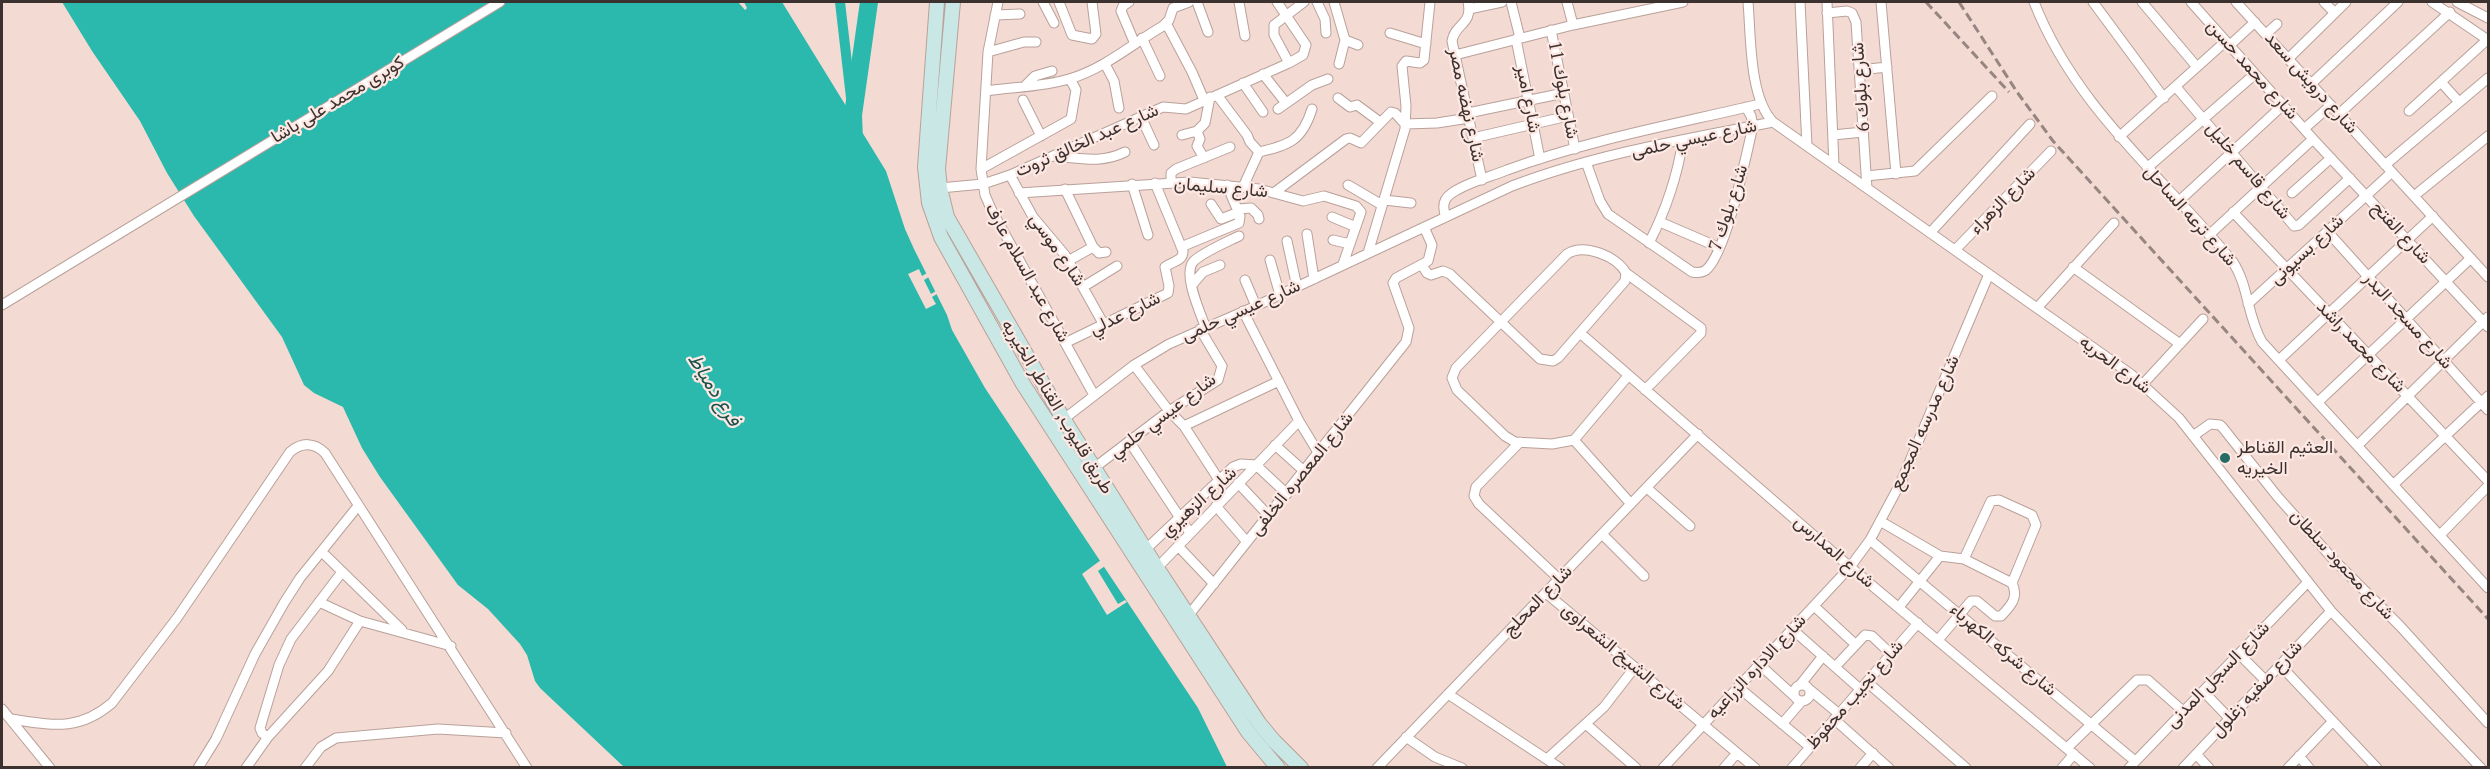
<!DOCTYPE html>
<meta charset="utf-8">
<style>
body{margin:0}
#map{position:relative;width:2490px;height:769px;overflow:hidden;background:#f3dad3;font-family:"PT Serif",serif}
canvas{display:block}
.frame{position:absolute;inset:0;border:3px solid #3b312e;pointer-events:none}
</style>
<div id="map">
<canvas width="2490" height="769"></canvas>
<div class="frame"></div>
</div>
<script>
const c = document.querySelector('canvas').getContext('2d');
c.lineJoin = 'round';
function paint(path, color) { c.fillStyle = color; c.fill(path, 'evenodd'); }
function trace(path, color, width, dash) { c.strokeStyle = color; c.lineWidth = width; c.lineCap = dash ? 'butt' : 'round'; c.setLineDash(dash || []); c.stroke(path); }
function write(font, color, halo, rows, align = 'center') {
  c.font = font + ' "PT Serif",Vazirmatn,serif'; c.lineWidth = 4.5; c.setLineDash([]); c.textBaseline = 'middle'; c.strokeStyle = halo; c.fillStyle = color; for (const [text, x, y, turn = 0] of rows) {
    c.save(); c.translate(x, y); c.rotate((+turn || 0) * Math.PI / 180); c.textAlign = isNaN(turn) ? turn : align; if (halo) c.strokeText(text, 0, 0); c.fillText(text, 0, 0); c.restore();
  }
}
paint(new Path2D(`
 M62 2H738L745 10 747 8 744 2H782L886 171 905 229 914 249 947 315 952 330 985 388 1198 708 1227 767H624L540 688 535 681 527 655 520 644 488 609 458 585 380 477 362 448 343 407 314 393 304 385 282 337 194 216 167 173 140 121 92 51Z`), '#2ab9ac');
paint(new Path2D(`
 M919 269 922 276 927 273 929 277 924 280 931 294 936 291 937 294 932 297 936 304 926 309 908 274Z
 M1101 560 1105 566 1098 571 1118 604 1125 600 1127 602 1107 615 1082 574Z`), '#f3dad3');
trace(new Path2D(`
 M840 2 853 115`), '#2ab9ac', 10);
trace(new Path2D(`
 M854 140 853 115 869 2`), '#2ab9ac', 18);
const minor = new Path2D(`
 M998 2 988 52 981 169 985 195 992 211 1094 395
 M1043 2 1054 23
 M1059 2 1072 35 1092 39 1096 34 1092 2
 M1129 2 1123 6 1121 11 1135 44
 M1197 2 1208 32
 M1239 2 1245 36
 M1277 2 1306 45 1303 55 1289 63
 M1317 2 1325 19 1326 33
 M1334 2 1345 40 1339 64
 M1468 2C1473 25 1455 23 1452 41L1482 180
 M1511 2 1520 38
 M1567 2 1573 25
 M1748 2C1751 36 1749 97 1773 122L2132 375 2179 418 2331 611 2481 768
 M1800 2 1807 146
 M1827 2 1834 165
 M1881 2 1896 174
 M2034 2C2076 109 2162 175 2233 262 2249 287 2247 316 2262 342L2488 588
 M2093 2 2164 98
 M2142 2 2197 67
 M2191 2 2313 139 2488 327
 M2236 2 2488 277
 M2324 2 2335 13
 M2432 2 2488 40
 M2457 2 2488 18
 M1469 9 1502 2
 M1827 13 1847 11 1852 13 1856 22 1867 188
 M995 15 1020 14
 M1166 23 1192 72 1204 100
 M1551 30 1575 149
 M1390 33 1426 44
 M2266 34 2277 24
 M1142 38 1160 76
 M1516 39 1540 159
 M1345 40 1358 45
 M2230 45 2255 22
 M988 52 1024 42H1036
 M1455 55 1573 25 1683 2
 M2288 59 2346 2
 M1105 64 1114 81 1119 108
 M1860 70 1887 67
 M1263 74 1286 103
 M2441 82 2459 102
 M1243 83 1263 112
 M2311 84 2398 2
 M1026 85 1035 76 1052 71
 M2176 87 2294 226 2299 225 2350 178
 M986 91C1013 87 1043 87 1069 79 1104 69 1132 44 1163 26L1169 20 1173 8 1189 2
 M1217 95 1247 135 1250 142 1259 152 1243 187
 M1338 98 1350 107 1357 105 1380 122
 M1023 100 1041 136
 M1278 109 1312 85 1328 79
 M2409 111 2488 39
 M1468 113 1564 93
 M2339 114 2450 12
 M1141 117 1154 145
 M2304 129 2331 105
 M1182 135 1197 131
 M1833 135 1863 132
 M2119 137 2226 41
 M1473 138 1568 116
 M1259 152C1289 145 1302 141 1312 109
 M1054 156C1080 158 1101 164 1125 152
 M1204 158 1197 146 1200 139 1197 131 1205 123 1210 97
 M1586 162 1600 201 1608 214 1692 272C1698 273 1702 273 1706 270 1727 252 1746 155 1753 126L1751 116 1746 107
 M2385 165 2488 78
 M2147 168 2255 74
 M981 169 1071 119 1076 90 1070 79
 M1010 175 1033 217 1065 255 1104 325
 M1866 176 1915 171 1992 96
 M1171 182V173L1176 169 1230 147
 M1132 184 1148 235
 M1348 185 1382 205
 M940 188 983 184 1010 175 1163 107 1186 109 1289 63 1274 35V25L1304 2
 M1065 189 1093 247 1099 253 1106 252
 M1275 192 1346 139 1350 138 1361 143 1391 112 1395 113 1405 124 1437 123 1469 118
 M1019 193 1190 182 1259 189 1303 201 1324 196 1356 206 1361 212 1343 264
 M2292 193 2331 158
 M2414 196 2488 136
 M1384 200 1411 203
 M2178 202 2283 105
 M1211 204 1221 219 1239 212
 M1238 209 1251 208 1258 215 1259 219
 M2233 212 2488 481
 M1332 217 1356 227
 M1446 217C1442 207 1443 199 1452 193 1468 182 1490 177 1507 170 1588 140 1676 124 1760 104
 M1660 222 1718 247
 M2327 231 2488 410
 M1930 233 2030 124
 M1307 234 1314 279
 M2209 235 2313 139
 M1333 240 1350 244
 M1287 241 1297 287
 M1649 243C1666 210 1677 178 1683 140
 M1181 247 1239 223 1240 216 1227 185
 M1955 250 2051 151
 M1368 253 1405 129 1406 106 1402 66 1406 61 1420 63 1424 60 1430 2
 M1270 260 1280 295
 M1068 261 1093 247
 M1422 265 1427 273 1431 275 1443 271 1450 274 1540 359 1553 361 1558 358 1625 281 1626 273C1617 256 1584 243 1567 254L1456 368 1452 378 1457 390 1505 436 1515 442 1552 444 1574 440 1628 376
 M2073 267 2180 344
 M1626 273 1701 328V333L1645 390
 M1245 280 1256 306
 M1192 285 1203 272 1220 265
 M1083 287 1117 266
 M2248 304 2392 172
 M2 305 500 2
 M2037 308 2114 223
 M1243 311 1299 421 1319 454
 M1205 326C1200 312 1183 275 1193 262 1201 253 1227 242 1239 236
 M1580 333 1850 567 2090 768
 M1065 343 1168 293 1169 286 1165 267C1172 261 1183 262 1183 251L1155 183
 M2279 360 2433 216
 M1134 365 1169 411 1184 426 1219 480
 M2143 384 2203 319
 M2318 402 2471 258
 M1060 422 1134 365 1169 344 1256 306 1512 186C1595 154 1686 139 1773 122
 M1184 426 1279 381
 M2193 436 2210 424 2220 425 2223 428 2277 496 2333 559 2400 626 2488 723
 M1574 440 1631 504
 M1129 441 1190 533
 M1520 442 1476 487 1474 496 1479 504 1559 579
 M1275 445 1304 471
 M2358 445 2488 317
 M1094 468 1169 411 1218 380 1222 366 1200 329
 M1238 483 1269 516
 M2394 484 2488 396
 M1647 488 1690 526
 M1216 506 1247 542
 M1880 521 1940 556 1964 559 2012 583C2019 597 2011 606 2001 616H1995L1977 601H1971L1938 640
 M1602 534 1644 576
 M2440 535 2488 486
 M1870 540 2135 761
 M1178 546 1214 584
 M1145 550 1233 467 1241 464 1256 465 1287 494
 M322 552 402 630
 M1964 559 1991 501 1999 500 2032 515 2036 525 2012 583
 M1157 568 1299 421
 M1546 593 1755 768
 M319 602 360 621 451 646
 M1814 606 1855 644
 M1899 607 1940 556
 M1188 616 1406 342 1409 328 1393 283 1396 278 1428 261 1432 245 1424 227
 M1792 629 1860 689
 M2239 654 2265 680
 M1759 664 1794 696
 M2280 665 2377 768
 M1835 667 1865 635 1872 636 1891 654
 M1867 682 1966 768
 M1794 693a8 8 0 1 1 16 0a8 8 0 1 1-16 0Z
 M1800 685 1823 656
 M1738 687 1810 747
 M1809 689 1839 714
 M2203 691 2229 718
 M1448 694 1560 768
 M2 709 50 768
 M11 719C52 725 78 732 112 703L177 618 290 452C302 442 314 442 325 453L527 768
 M1834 719 1889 768
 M1782 724 1801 702
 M1587 725 1636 768
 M268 737 262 733 260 728 279 665 291 639 342 572
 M1406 737 1435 757 1462 768
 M2067 748 2137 680H2148L2183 711
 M2196 754 2209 768
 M2299 756 2309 768
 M1547 759 1604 707 1635 667
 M198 768 216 739 255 654 284 603 300 578 358 506
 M246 768 268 737 328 671 360 621
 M305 768 321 747 336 738 438 729 506 733
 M1377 768 1698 434
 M1663 768 1850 567 1870 540 1901 482 1989 274
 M1724 768 1737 753
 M1792 768 1918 623
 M1860 768 1873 753
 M2062 768 2074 754
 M2129 768 2307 583
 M2183 768 2331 611
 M2288 768 2333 721`);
const secondary = new Path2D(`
 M937 2 925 167 929 203 941 237 1023 384 1248 732 1278 768
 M953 2 938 169 940 188 947 217 1064 420 1157 568 1259 723 1274 741 1301 768`);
trace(minor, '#b9a19a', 11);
trace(secondary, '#b9a19a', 16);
trace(minor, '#fff', 9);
trace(secondary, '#c9e8e5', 14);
trace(new Path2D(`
 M1926 2 2009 92
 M1959 2 2017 92 2053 141 2488 619`), '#968580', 3, [9, 4.5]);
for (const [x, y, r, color] of [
 [2225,458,6,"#246c64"]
]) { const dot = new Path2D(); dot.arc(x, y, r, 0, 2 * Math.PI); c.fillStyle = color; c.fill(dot); trace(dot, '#fde8e3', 2); }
write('18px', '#3b312e', '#fde8e3', [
 ["شارع محمد حسن",2252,70,48],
 ["شارع درويش سعد",2311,83,48],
 ["شارع بلوك 6",1861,87,-94],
 ["شارع بلوك 11",1563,90,79],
 ["شارع امير",1528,99,79],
 ["كوبرى محمد على باشا",338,100,-31],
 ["شارع نهضه مصر",1466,105,78],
 ["شارع عيسي حلمى",1694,139,-12],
 ["شارع عبد الخالق ثروت",1087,141,-24],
 ["شارع قاسم خليل",2248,171,50],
 ["شارع سليمان",1221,188,5],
 ["شارع الزهراء",2003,201,-46],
 ["شارع بلوك 7",1729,208,-72],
 ["شارع ترعه الساحل",2190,216,48],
 ["شارع الفتح",2401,233,47],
 ["شارع موسي",1057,250,55],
 ["شارع بسيونى",2307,250,-43],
 ["شارع عبد السلام عارف",1027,273,61],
 ["شارع عيسي حلمى",1241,311,-24],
 ["شارع عدلي",1125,314,-26],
 ["شارع مسجد البدر",2408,321,48],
 ["شارع محمد راشد",2361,347,46],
 ["شارع الحريه",2115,365,37],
 ["طريق قليوب, القناطر الخيريه",1057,407,59],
 ["شارع عيسي حلمي",1163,416,-37],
 ["شارع مدرسه المجمع",1925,423,-66],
 ["شارع المعصره الخلفى",1302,474,-51],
 ["شارع الزهيري",1199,502,-42],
 ["شارع المدارس",1834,552,41],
 ["شارع محمود سلطان",2342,565,47],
 ["شارع المحلج",1538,601,-46],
 ["شارع شركه الكهرباء",2003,650,40],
 ["شارع الشيخ الشعراوى",1623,657,40],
 ["شارع الاداره الزراعيه",1757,667,-47],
 ["شارع السجل المدنى",2218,675,-46],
 ["شارع صفيه زغلول",2257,689,-47],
 ["شارع نجيب محفوظ",1855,695,-49]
]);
write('18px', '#3b312e', '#fde8e3', [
 ["العثيم القناطر",2237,448],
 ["الخيريه",2237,469]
], 'left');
write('italic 20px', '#1a524c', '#fde8e3', [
 ["فرع دمياط",714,390,58]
]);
</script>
